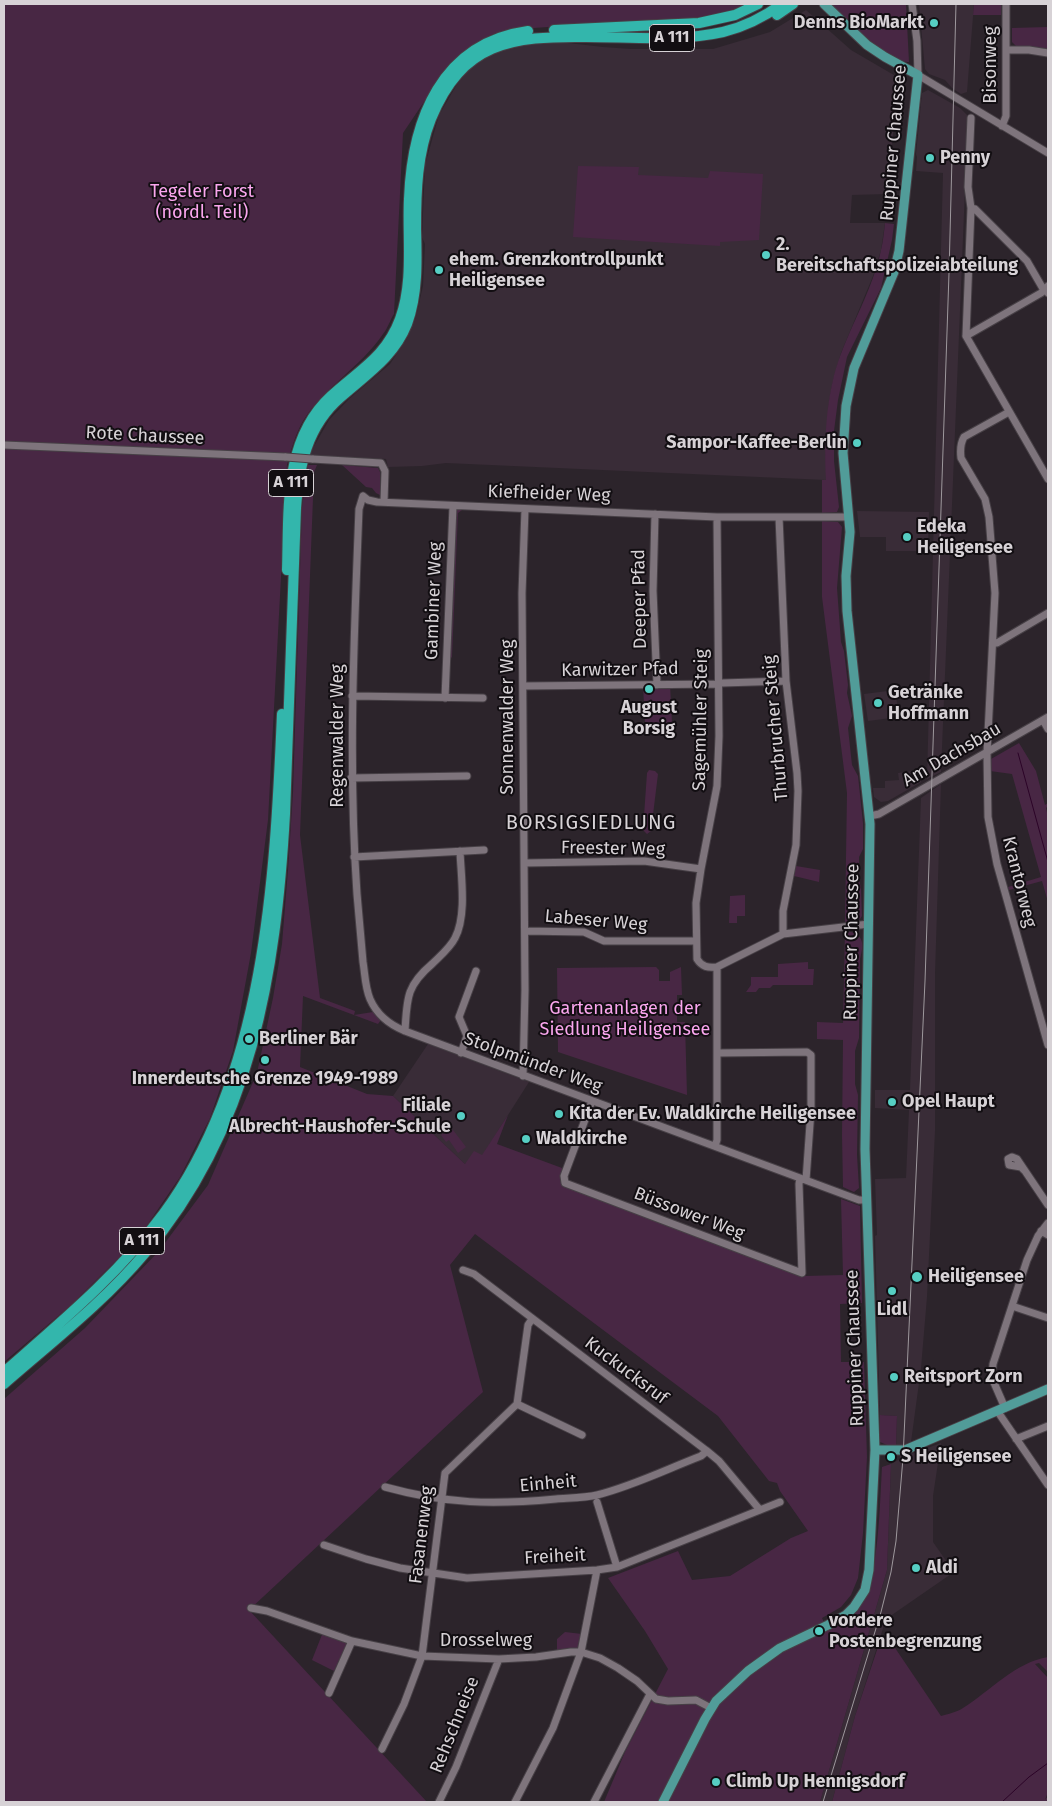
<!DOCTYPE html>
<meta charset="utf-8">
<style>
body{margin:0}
#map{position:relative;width:1052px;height:1806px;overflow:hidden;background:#2c242b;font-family:"Fira Sans",sans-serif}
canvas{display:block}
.frame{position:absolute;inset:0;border:5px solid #d7d2d6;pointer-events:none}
</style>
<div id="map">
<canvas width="1052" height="1806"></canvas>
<div class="frame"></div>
</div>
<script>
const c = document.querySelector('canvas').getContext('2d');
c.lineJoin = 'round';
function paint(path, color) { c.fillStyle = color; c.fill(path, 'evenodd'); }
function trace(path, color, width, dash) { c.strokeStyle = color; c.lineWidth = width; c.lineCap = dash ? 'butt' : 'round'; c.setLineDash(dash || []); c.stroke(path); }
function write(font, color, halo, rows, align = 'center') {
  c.font = font + ' "Fira Sans",sans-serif'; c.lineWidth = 4; c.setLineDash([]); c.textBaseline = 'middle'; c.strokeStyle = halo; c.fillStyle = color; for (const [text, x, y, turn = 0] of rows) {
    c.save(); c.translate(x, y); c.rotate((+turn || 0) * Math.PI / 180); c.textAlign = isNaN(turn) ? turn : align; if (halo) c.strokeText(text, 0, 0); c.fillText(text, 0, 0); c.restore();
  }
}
paint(new Path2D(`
 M919 4H974L967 92 961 94 952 88 945 80 929 74 925 69Z
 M806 10 851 50 899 78 887 194 852 195 850 223H885L881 250 873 276 841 353 833 381 829 402 826 447V480L446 463 422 466 388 467 386 459 309 455 329 420 350 398 390 364 406 340 416 316 423 286 425 244 422 237 425 165 439 115 463 74 482 60 505 48 522 42 568 43 603 47 631 49H713L770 32Z
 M928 90 960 108 968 116 941 772 927 779 943 173 916 171 917 157 916 154 922 93Z
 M857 511 929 512 928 551H886V537H860Z
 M895 690 899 717 868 721 864 694Z
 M921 770V782L888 801 881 802 874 797 873 788H885V781L899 780 898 773Z
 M941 784 935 974V1131L927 1297 921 1368 911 1442 907 1443 906 1456 941 1443 933 1496V1542L954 1572 886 1619 855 1716 832 1802H820L887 1570 891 1464 900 1459 901 1445 896 1446 897 1416 880 1415 875 1236 877 1235 875 1179 906 1178 909 1110 875 1108V1090H910L921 798Z
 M428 1044 529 1082 482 1156 465 1164 393 1096Z`), '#392c37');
paint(new Path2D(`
 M4 4H751L734 12 709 18 631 21 506 30 491 35 473 45 450 63 403 133 394 314C390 320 388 328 383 334 361 367 324 387 303 421 295 435 291 450 287 465L268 820 251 953 233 1051 210 1118 180 1177 137 1240 71 1305 4 1362Z
 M830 4H906L909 62C887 64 845 20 830 4Z
 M974 4H1001V15H973Z
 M1048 27V49L1016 46 1012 42V28Z
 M578 166 639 167 638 175 708 178 710 171 763 174 759 240 720 242V246L573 237Z
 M885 223 894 224 892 240 881 288 847 357 838 400 834 431V461L839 507 837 512 822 513V480H826C824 441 826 398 838 362 851 324 873 289 881 250 883 242 884 232 885 223Z
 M308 465H317L314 472 300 835 320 998 355 1011 354 1015 373 1012 381 1020 378 1024 303 996 300 1067 367 1094 393 1096 465 1164 474 1151 482 1155 508 1115 497 1144 562 1168 565 1183 802 1273 805 1276 843 1275 841 1199 860 1206 862 1303 840 1304 841 1362H864L867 1457 863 1533 858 1578 851 1595 841 1607 822 1618 827 1629C838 1622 853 1614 861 1604 879 1581 880 1498 882 1467L891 1464 887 1570 820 1802H604L625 1752 668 1669 645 1631 608 1578 678 1551 692 1580 730 1576 791 1538 808 1531 780 1491 777 1483 769 1481 718 1416 475 1234 450 1265 483 1392 249 1610 427 1802H4V1399L85 1328 159 1251 208 1185 257 1073 273 998 282 944 288 870 293 792 302 507Z
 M342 465 378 468 380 472V495L376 493 372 488 366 487Z
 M455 510H462L458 513 452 657 449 660Z
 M822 521 838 522 842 527 837 588 841 642 844 651 848 685 847 693 852 716 848 728 852 765 858 776 863 823V849L859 857V880L861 888 862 916 860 919 845 922 847 793 822 597Z
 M670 684 672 723 645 724 643 685Z
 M1019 743 1036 771 1045 805 1048 803V806L1046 808 1048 817V902L1042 881 1009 890 1008 887 1041 877 1012 774 990 771 991 759Z
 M649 770 655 771 658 774 651 831 647 834 643 830 647 773Z
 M796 866 820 870 819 882 794 876Z
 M745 895V916H737V923H729L730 896Z
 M845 931C863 933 865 942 860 959L859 1038 855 1051V1084L858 1095 857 1155 859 1188 854 1192 843 1187 842 1135 843 1040 817 1039V1022L843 1023Z
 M808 962V969H814L813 985H773L770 988H759L756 992H746L751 985V977H778V964Z
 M656 967 659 970V981H670V972L681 967 682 995H677V1022H685L687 1095 558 1052 557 968Z
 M453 1130 466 1147 458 1153 449 1140 446 1142 441 1135 446 1131 448 1133Z
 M880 1415 897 1416 896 1446 887 1445 880 1442Z
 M323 1632 349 1640 334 1671 312 1660Z
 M565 1632 582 1634 579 1649 557 1652V1639Z
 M881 1638 891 1642 941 1716C948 1714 957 1712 963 1708 990 1691 1016 1662 1048 1657V1672L1039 1663 1035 1664 1048 1678V1792L1045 1800 1048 1796V1802H832L855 1716Z`), '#482744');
trace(new Path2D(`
 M1018 753 1048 862
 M1002 1802 1029 1777 1048 1763`), '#2b0327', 1);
const minor = new Path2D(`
 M912 4 917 41 918 75 1048 153
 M1006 50H1029L1048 53
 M1002 126 1006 116V4
 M971 208 975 209 1027 261 1042 287 1048 293
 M966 336 971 208 968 187 971 118
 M966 336 1048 479
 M966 336 1041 293 1048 286
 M1009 412 964 437C960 444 960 450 961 458L985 499 989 517 995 593 987 753 988 817 997 864 1048 1045
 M4 445 286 457
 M312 459 381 463 385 471 384 502
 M655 514 653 591 657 685
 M717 517 719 736 717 786 701 869 696 903 697 959C702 967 708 968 717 967L783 934 869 924
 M779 517 786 681 797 773 798 791 796 845 783 911V934
 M849 517H717L377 502 368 500 363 496 359 509C354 637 348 765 357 894 359 917 361 939 363 962 365 974 365 987 370 999 377 1015 390 1025 405 1031L859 1200H867
 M993 642 997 643 1048 613
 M722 683 786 681
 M523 686 718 684
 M352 696 483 698
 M445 698 453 506
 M1043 720 1048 729
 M351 778 467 776
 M870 816 879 814 1048 717
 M354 857 484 850
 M524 863 644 861 701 869
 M525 931 584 932 604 941H696
 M405 1031C407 999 406 986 432 964 440 956 450 948 455 938 467 915 461 877 460 851
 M461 1053 467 1036 459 1017 476 971
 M717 1053 807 1052 811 1055V1110L806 1180
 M523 1076 525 990 522 593 525 509
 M592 1101 564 1176 565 1183 802 1273 799 1184 800 1178
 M715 1146 717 1140V967
 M1024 1170 1021 1167 1009 1165 1008 1159 1012 1157 1017 1159 1048 1205
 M1041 1231 1048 1235
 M463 1270 474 1274 707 1451 719 1461 760 1510
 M1012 1306 1048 1318
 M517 1404 582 1435
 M1005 1408 992 1378 993 1364 1027 1260 1038 1236 1048 1223
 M998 1412 1048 1485
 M1016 1439 1048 1426
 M385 1487C447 1504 492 1505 556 1499 569 1498 585 1498 597 1495 633 1486 667 1469 701 1456L707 1451
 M597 1502 617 1567
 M324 1545 366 1559 400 1568 467 1578 597 1570 617 1567 780 1502
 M251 1608 267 1611 352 1641 422 1656 499 1659 536 1657 571 1652H581L600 1658 618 1668 637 1681 656 1699 668 1701 696 1700 711 1708
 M329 1693 352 1641
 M382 1749 404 1704 422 1656 445 1473 517 1404 528 1325 532 1319
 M439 1802 456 1767 499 1659
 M515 1802 553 1728 581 1652 597 1570
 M594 1802 650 1694`);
const major = new Path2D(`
 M875 1450H905L1048 1389
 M663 1802 705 1719 716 1701 748 1671 780 1648 828 1625 846 1615 854 1607 865 1590 869 1570 875 1450 865 1149 870 824 847 611 846 576 850 532 843 453 846 406 854 368 894 272 899 251 918 75 885 57 867 45 824 4`);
const highway = new Path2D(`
 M777 15 793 4
 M554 30 699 23 735 15 758 4
 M287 570C289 510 283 440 331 396 359 370 386 357 400 319 414 281 407 238 409 199 412 120 441 43 528 31
 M4 1372C61 1322 119 1274 164 1213 265 1075 275 879 282 714
 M4 1384C52 1342 104 1302 145 1253 252 1127 276 973 285 814L296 508C299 466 307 426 341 397 367 374 394 357 407 324 418 294 417 260 416 229 416 192 417 154 431 119 462 42 512 36 586 37 631 37 678 42 723 32 744 27 764 17 782 4`);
trace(minor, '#474046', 9);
trace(major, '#474046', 11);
trace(highway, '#474046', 12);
trace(minor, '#7e747c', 7);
trace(major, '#519c99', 9);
trace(highway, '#33b6ac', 10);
trace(new Path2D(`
 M823 1802 881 1612 891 1572 896 1541 903 1458 925 981 949 273 956 4`), '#9e989d', 1);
const minorBridge = new Path2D(`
 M286 457 312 459`);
trace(minorBridge, '#474046', 9, []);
trace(minorBridge, '#7e747c', 7);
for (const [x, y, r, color] of [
 [934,23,5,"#56cec3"],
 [930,158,5,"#56cec3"],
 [766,255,5,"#56cec3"],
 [439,270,5,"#56cec3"],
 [857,443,5,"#56cec3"],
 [907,537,5,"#56cec3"],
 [649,689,5,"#56cec3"],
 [878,703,5,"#56cec3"],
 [249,1039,5,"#56cec3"],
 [265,1060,5,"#56cec3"],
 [892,1102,5,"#56cec3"],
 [559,1114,5,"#56cec3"],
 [461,1116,5,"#56cec3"],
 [526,1139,5,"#56cec3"],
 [917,1277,6,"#56cec3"],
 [892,1291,5,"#56cec3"],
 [894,1377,5,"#56cec3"],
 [891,1457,5,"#56cec3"],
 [916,1568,5,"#56cec3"],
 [819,1631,5,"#56cec3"],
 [716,1782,5,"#56cec3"]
]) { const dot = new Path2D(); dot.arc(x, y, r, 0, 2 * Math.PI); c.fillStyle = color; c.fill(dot); trace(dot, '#120e12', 2); }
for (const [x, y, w] of [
 [672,38,45],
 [291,483,45],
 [142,1241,45]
]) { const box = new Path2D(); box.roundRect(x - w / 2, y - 13.5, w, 27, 4); c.fillStyle = '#120e12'; c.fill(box); trace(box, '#d7d2d6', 1); }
write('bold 16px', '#d7d2d6', null, [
 ["A 111",672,38],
 ["A 111",291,483],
 ["A 111",142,1241]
]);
write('bold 18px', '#d7d2d6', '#120e12', [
 ["Denns BioMarkt",924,23,"right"],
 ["Penny",940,158],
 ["2.",776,245],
 ["Bereitschaftspolizeiabteilung",776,266],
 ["ehem. Grenzkontrollpunkt",449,260],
 ["Heiligensee",449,281],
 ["Sampor-Kaffee-Berlin",847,443,"right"],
 ["Edeka",917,527],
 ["Heiligensee",917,548],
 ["Getränke",888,693],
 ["Hoffmann",888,714],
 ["August",649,708,"center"],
 ["Borsig",649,729,"center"],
 ["Berliner Bär",259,1039],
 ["Innerdeutsche Grenze 1949-1989",265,1079,"center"],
 ["Opel Haupt",902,1102],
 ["Filiale",451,1106,"right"],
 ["Albrecht-Haushofer-Schule",451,1127,"right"],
 ["Kita der Ev. Waldkirche Heiligensee",569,1114],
 ["Waldkirche",536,1139],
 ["Heiligensee",928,1277],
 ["Lidl",892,1310,"center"],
 ["Reitsport Zorn",904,1377],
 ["S Heiligensee",901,1457],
 ["Aldi",926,1568],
 ["vordere",829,1621],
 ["Postenbegrenzung",829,1642],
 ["Climb Up Hennigsdorf",726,1782]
], 'left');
write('18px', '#d7d2d6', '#120e12', [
 ["Bisonweg",991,65,-90],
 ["Ruppiner Chaussee",894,143,-85],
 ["Rote Chaussee",145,436,3],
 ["Kiefheider Weg",549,494,2],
 ["Deeper Pfad",640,599,-91],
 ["Gambiner Weg",434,601,-88],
 ["Karwitzer Pfad",620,670,-1],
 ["Sonnenwalder Weg",508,717,-90],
 ["Sagemühler Steig",701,720,-89],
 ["Thurbrucher Steig",776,728,-95],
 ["Regenwalder Weg",338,736,-90],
 ["Am Dachsbau",952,755,-30],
 ["Freester Weg",613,849,1],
 ["Krantorweg",1019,882,76],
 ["Labeser Weg",596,921,5],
 ["Ruppiner Chaussee",852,942,-89],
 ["Stolpmünder Weg",533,1063,20],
 ["Büssower Weg",689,1214,21],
 ["Ruppiner Chaussee",855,1348,-92],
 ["Kuckucksruf",626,1371,37],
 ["Einheit",548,1484,-5],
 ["Fasanenweg",422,1535,-83],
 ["Freiheit",555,1557,-3],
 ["Drosselweg",486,1641],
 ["Rehschneise",455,1725,-68]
]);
write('18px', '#faa6ee', '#120e12', [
 ["Tegeler Forst",202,192],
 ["(nördl. Teil)",202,213],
 ["Gartenanlagen der",625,1009],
 ["Siedlung Heiligensee",625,1030]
]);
c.letterSpacing = '1px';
write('20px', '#d7d2d6', '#120e12', [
 ["BORSIGSIEDLUNG",591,823]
]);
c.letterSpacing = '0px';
</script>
